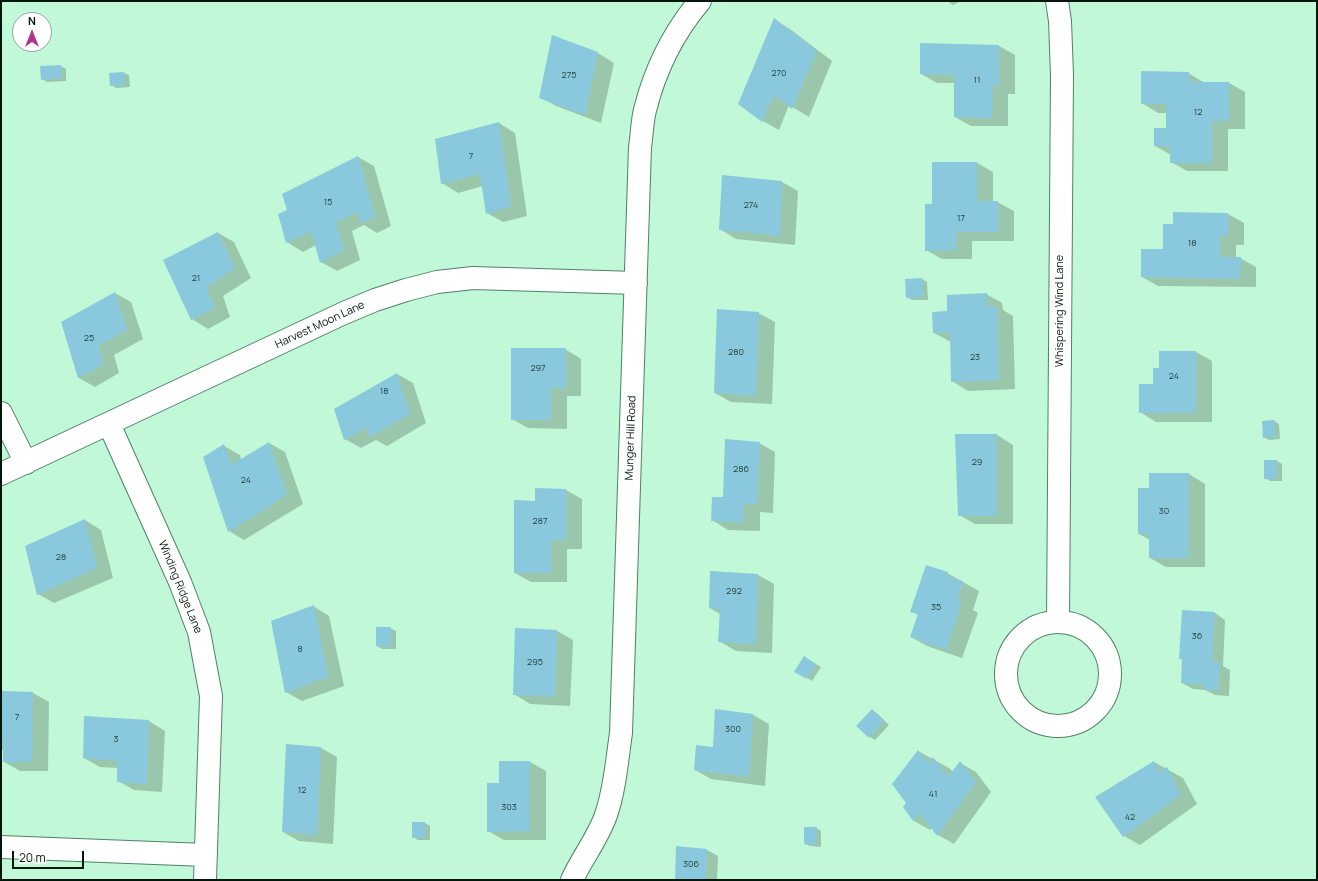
<!DOCTYPE html>
<style>
body{margin:0}
#map{position:relative;width:1318px;height:881px;overflow:hidden;background:#c1f8d8;font-family:Manrope,sans-serif}
canvas{display:block}
.frame{position:absolute;inset:0;border:2px solid #03160c;pointer-events:none}
.north{position:absolute;left:12px;top:12px;width:40px;height:40px;box-sizing:border-box;background:#fff;border:1px solid #9aa29e;border-radius:50%;rotate:0deg;font-size:11px;font-weight:700;line-height:16px;text-align:center;color:#03160c}
.north::after{content:'';display:block;margin:auto;width:14px;height:18px;background:#ad378f;clip-path:polygon(50% 0,100% 100%,50% 72%,0 100%)}
.scale{position:absolute;left:12px;top:851px;width:72px;height:18px;box-sizing:border-box;border:2px solid #03160c;border-top:0;padding-left:5px;font-size:12px;line-height:14px;white-space:nowrap;color:#03160c;-webkit-text-stroke:3px #fff;paint-order:stroke}
</style>
<div id="map">
<canvas width="1318" height="881"></canvas>
<div class="frame"></div>
<div class="north">N</div>
<div class="scale">20 m</div>
</div>
<script>
const c = document.querySelector('canvas').getContext('2d');
c.lineJoin = 'round';
function paint(path, color) { c.fillStyle = color; c.fill(path, 'evenodd'); }
function trace(path, color, width, dash) { c.strokeStyle = color; c.lineWidth = width; c.lineCap = dash ? 'butt' : 'round'; c.setLineDash(dash || []); c.stroke(path); }
function write(font, color, halo, rows, align = 'center') {
  c.font = font + ' Manrope,sans-serif'; c.lineWidth = 3.5; c.setLineDash([]); c.textBaseline = 'middle'; c.strokeStyle = halo; c.fillStyle = color; for (const [text, x, y, turn = 0] of rows) {
    c.save(); c.translate(x, y); c.rotate((+turn || 0) * Math.PI / 180); c.textAlign = isNaN(turn) ? turn : align; if (halo) c.strokeText(text, 0, 0); c.fillText(text, 0, 0); c.restore();
  }
}
paint(new Path2D(`
 M947 1H961L953 5Z
 M775 20 790 29 832 61 809 117 789 105 779 130 763 121 740 103Z
 M553 36 598 53 614 63 601 123 556 106 540 97Z
 M921 45 999 46 1015 55V94H1008V126H971L955 117V83H937L921 74Z
 M61 66 66 69V81L47 82 42 79Z
 M124 73 129 75 130 87 116 88 111 85Z
 M1188 73 1205 83H1229L1245 92V129H1228V171H1187L1171 162V155L1155 146 1167 129V113H1158L1142 103Z
 M499 123 515 133 527 216 503 222 487 213 483 186 458 193 442 183Z
 M358 157 374 166 391 226 377 233 364 225 352 231 360 260 337 271 321 262 316 245 303 252 287 242 280 214 288 210 283 195Z
 M933 163H977L993 172V202H997L1014 211V241H972V259H942L926 250 933 205Z
 M782 182 798 191 795 245 736 239 720 229Z
 M1174 213 1228 214 1244 223V245H1236V258H1240L1256 267V287L1158 286 1142 277 1164 250 1174 225Z
 M218 233 234 242 251 278 223 296 230 317 208 329 192 319Z
 M922 279 927 282 928 300H912L907 297Z
 M115 293 131 302 143 339 114 355 119 373 95 387 79 378 62 322Z
 M986 294 1002 303 1003 310 1013 316 1015 389 968 391 952 381 951 342 934 333 948 312Z
 M758 313 775 322 772 404 731 402 715 393Z
 M565 349 581 359V396H567V429L528 428 512 419Z
 M1196 352 1212 361V422H1156L1140 412 1160 369Z
 M397 374 413 383 426 423 387 446 376 440 361 448 345 439Z
 M1274 421 1279 424 1280 439 1269 440 1264 437Z
 M956 435H997L1013 445V524H975L959 515Z
 M269 443 285 452 303 504 244 540 229 531 224 446 240 455 241 460Z
 M759 443 775 452 773 513 760 512V531L728 530 712 520 724 498Z
 M1265 461H1277L1282 464V481H1270L1265 478Z
 M1150 474H1189L1205 484V567H1166L1150 558V540L1139 534 1150 489Z
 M566 490 582 499V549H567V582H531L515 573 536 502Z
 M85 520 101 530 113 578 54 603 38 594Z
 M711 572 758 575 774 584 772 653 736 651 719 641 720 614 710 608Z
 M947 573 979 591 973 610 978 613 962 658 927 646 911 637 918 615 911 611Z
 M313 606 329 616 344 686 302 701 286 692Z
 M1215 613 1225 620 1223 666 1230 670 1229 696 1215 695 1205 690 1193 689 1182 683 1183 660 1180 658Z
 M390 628 396 631V649H382L377 646Z
 M557 631 573 640 570 706 530 704 514 694Z
 M804 657 821 667 812 681 796 671Z
 M1 692 33 693 49 702 48 771H20L4 762V750H1Z
 M716 710 753 715 769 724 765 786 711 779 695 770 713 748Z
 M872 711 877 713 889 725 875 740 870 737Z
 M149 721 165 731 162 792 134 790 118 781V768L100 767 84 758Z
 M321 748 337 757 333 844 299 841 283 832Z
 M918 751 949 768 953 772 960 763 976 772 991 792 954 844 938 835 932 827 930 830 914 821 904 807 907 803Z
 M530 762 546 771V840H504L488 831Z
 M1154 762 1183 778 1197 804 1140 845 1124 836Z
 M425 823 430 826V840H418L413 837Z
 M816 828 821 831V847L810 846 805 844Z
 M677 847 707 850 718 856 717 880H676Z`), '#0003');
paint(new Path2D(`
 M774 18 817 51 792 109 774 95 762 122 738 104Z
 M552 35 598 52 585 115 539 98Z
 M920 43 999 45V85H993L992 118 954 117V75L920 74Z
 M61 65 62 78 41 80 40 66Z
 M1141 71 1189 72V82H1229V121H1212V163H1170V146H1154V128H1166V104H1141Z
 M124 72 125 85 110 86 109 73Z
 M499 122 511 207 486 214 480 174 441 184 435 139Z
 M358 156 375 217 361 224 357 212 336 222 344 250 320 263 311 231 286 243 278 214 287 210 282 194Z
 M932 162H977L978 201H998V232H956L957 250 925 251V204H932Z
 M722 175 782 181 780 236 719 230Z
 M1173 212 1228 213V236H1220V257H1241L1240 279 1141 277V249H1163V224H1173Z
 M218 232 235 268 207 287 214 308 191 320 163 260Z
 M922 278 923 297 906 298 905 279Z
 M115 292 127 330 98 346 104 364 78 378 61 322Z
 M987 293V306H997L999 380 951 382 950 333H933L932 312 947 311V295Z
 M717 309 759 312 756 396 714 393Z
 M511 348H566V388H551V420H511Z
 M1159 351H1196V413H1139V384H1153V368H1159Z
 M397 373 410 414 370 437 367 427 344 440 334 409Z
 M1275 420V437L1263 438 1262 421Z
 M955 434H997V516H958Z
 M725 439 760 442 757 504H744V523L711 521 712 497H723Z
 M269 442 287 495 228 532 203 457 224 444 231 465Z
 M1264 460H1277V479H1264Z
 M1149 473H1189V558H1149V534H1138V488H1149Z
 M535 488 566 489V540H551V573H514V500L535 501Z
 M85 519 97 568 37 595 25 546Z
 M926 565 948 572 947 576 963 581 957 600 962 602 946 650 910 637 918 614 910 612Z
 M710 571 758 574 756 644 718 642 720 609 709 608Z
 M314 605 328 677 285 693 271 621Z
 M1182 610 1215 612 1212 662 1220 663 1218 690H1204V684L1181 683 1182 659H1179Z
 M376 627H391V647L376 646Z
 M515 628 557 630 555 697 513 695Z
 M804 656 816 664 807 679 794 672Z
 M1 691 33 692 32 762H3V741H1Z
 M715 709 753 714 749 777 694 770 696 745 713 747Z
 M872 709 884 721 869 738 856 726Z
 M84 716 149 720 147 784 117 782V761L83 758Z
 M286 744 321 747 317 835 282 832Z
 M918 750 929 764 933 757 948 777 960 761 976 782 937 836 920 813 913 821 903 807 906 803 892 784Z
 M499 761H530V831L487 832V783H499Z
 M1154 761 1159 772 1167 767 1181 795 1123 837 1095 797Z
 M412 822H425V838H412Z
 M804 827H817L816 845 804 844Z
 M676 846 707 849 706 880H675Z`), '#8ac9dd');
const minor = new Path2D(`
 M1057 1 1060 21 1062 75 1058 622
 M1 413 26 463
 M109 424 180 582 199 632 211 696 205 880
 M1 474 344 313 375 300 406 290 437 282 473 278 636 283
 M1006 674a52 52 0 1 1 104 0a52 52 0 1 1-104 0Z
 M1 847 206 855
 M572 880C582 858 598 838 606 815 615 789 617 760 621 733L640 147C642 135 642 122 645 110 655 70 673 33 700 1`);
trace(minor, '#4f8267', 24);
trace(minor, '#fff', 22);
write('9px', '#254340', null, [
 ["270",779,73],
 ["275",569,75],
 ["11",977,80],
 ["12",1198,112],
 ["7",471,156],
 ["15",328,202],
 ["274",751,205],
 ["17",961,218],
 ["18",1192,243],
 ["21",196,278],
 ["25",89,338],
 ["280",736,352],
 ["23",975,357],
 ["297",538,368],
 ["24",1174,376],
 ["18",384,391],
 ["29",977,462],
 ["286",741,469],
 ["24",246,480],
 ["30",1164,511],
 ["287",540,521],
 ["28",61,557],
 ["292",734,591],
 ["35",936,607],
 ["36",1197,636],
 ["8",300,649],
 ["295",535,662],
 ["7",17,717],
 ["300",733,729],
 ["3",116,739],
 ["12",302,790],
 ["41",933,794],
 ["303",509,807],
 ["42",1130,817],
 ["306",691,864]
]);
write('11px', '#03160c', '#fff', [
 ["Whispering Wind Lane",1060,311,-90],
 ["Harvest Moon Lane",320,325,-25],
 ["Munger Hill Road",631,438,-88],
 ["Winding Ridge Lane",180,587,68]
]);
</script>
